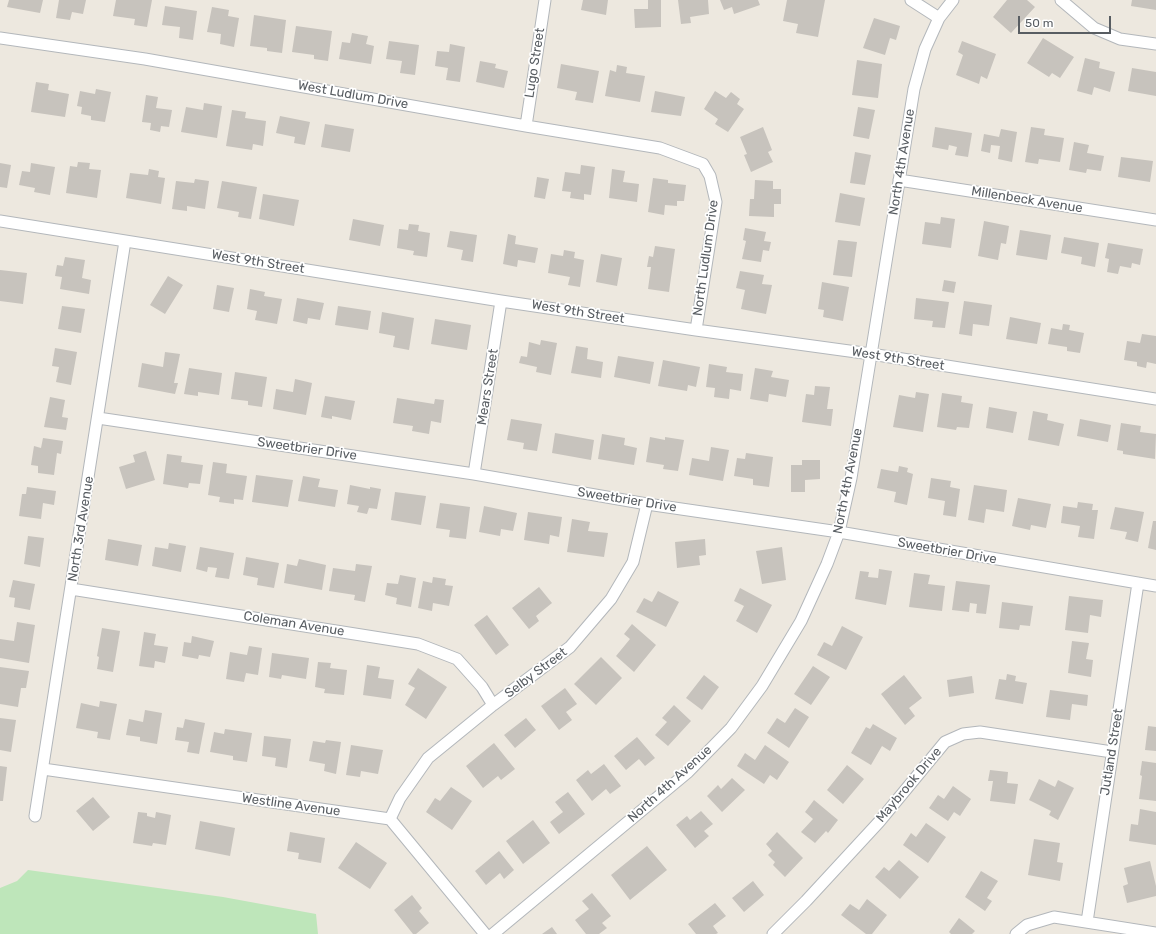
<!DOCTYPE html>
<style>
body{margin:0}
#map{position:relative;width:1156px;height:934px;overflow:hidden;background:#ede8df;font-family:Rubik,sans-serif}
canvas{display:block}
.scale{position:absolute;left:1018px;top:16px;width:93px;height:18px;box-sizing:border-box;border:2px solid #585d62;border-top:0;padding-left:5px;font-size:12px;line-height:14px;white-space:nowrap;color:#585d62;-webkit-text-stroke:3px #fff;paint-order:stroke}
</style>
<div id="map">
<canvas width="1156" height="934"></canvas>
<div class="scale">50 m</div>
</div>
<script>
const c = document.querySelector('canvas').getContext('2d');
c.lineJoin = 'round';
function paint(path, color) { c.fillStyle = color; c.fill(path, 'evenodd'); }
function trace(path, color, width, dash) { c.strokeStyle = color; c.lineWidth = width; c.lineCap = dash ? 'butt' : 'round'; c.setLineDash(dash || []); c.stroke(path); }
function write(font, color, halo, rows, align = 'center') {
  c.font = font + ' Rubik,sans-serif'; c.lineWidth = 3.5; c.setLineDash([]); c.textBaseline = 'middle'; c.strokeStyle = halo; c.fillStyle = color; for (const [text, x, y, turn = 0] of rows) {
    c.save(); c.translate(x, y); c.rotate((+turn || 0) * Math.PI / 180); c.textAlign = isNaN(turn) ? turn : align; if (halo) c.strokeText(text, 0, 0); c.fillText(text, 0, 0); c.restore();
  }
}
paint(new Path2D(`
 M28 870 223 897 316 914 318 934H0V888L17 881Z`), '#bee6ba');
paint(new Path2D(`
 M9 0H43L40 13 7 7Z
 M59 0H86L83 14 72 12 70 20 56 18Z
 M116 0H152L147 27 134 25 135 19 113 16Z
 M583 0H608L606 15 581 10Z
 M648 0H661V27L635 28 634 9H648Z
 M678 0H708L709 14 690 17 691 23 681 24Z
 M720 0H758L760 5 734 14 732 7 724 10Z
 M787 0H825L818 37 796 33 798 24 783 21Z
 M1007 0H1027L1035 7 1011 33 993 17Z
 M1132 0H1156V10L1131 6Z
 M165 6 197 11 193 40 179 38 180 27 162 25Z
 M212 7 229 10 228 16 239 18 234 47 220 44 221 34 207 32Z
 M254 15 286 20 282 53 267 51V48L250 46Z
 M874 18 900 26 896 40 890 38 885 55 863 48Z
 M296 26 332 31 328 61 314 59V55L292 52Z
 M352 33 368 36 366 44 374 46 371 64 339 59 342 42 350 43Z
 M1043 38 1074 57 1060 78 1052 73 1049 77 1027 63Z
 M389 41 419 45 415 75 400 73 402 61 386 59Z
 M962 41 996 54 987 79 981 76 979 84 956 75 963 55 958 52Z
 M450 44 465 47 460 82 446 80 448 68 435 66 437 51 449 52Z
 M1085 58 1100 62 1099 68 1115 72 1110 92 1094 87 1092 95 1077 91Z
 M857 60 882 64 878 98 852 95Z
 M480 61 496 64 495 68 508 71 504 88 476 82Z
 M561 64 599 71 593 103 575 100 577 92 557 88Z
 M617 65 627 67 626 73 645 76 640 102 605 96 610 70 616 72Z
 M1132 68 1156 72V96L1128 91Z
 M36 82 49 84 48 90 69 94 65 117 31 112Z
 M96 89 111 92 105 122 91 120V116L81 114 82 107 77 106 80 91 95 94Z
 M655 91 685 97 681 116 651 112Z
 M715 91 726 98 731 92 740 99 737 104 744 109 728 132 715 124 718 119 704 109Z
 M146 95 158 97 156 108 172 110 169 127 161 126 160 132 150 130 151 123 142 122Z
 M204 103 222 106 217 138 181 132 186 107 203 110Z
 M858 107 875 110 869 139 853 136Z
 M232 110 246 112 245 118 266 121 263 146 253 144 252 150 226 146Z
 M280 116 310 122 305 145 294 143 295 137 276 133Z
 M325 124 354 129 350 152 321 147Z
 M763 127 772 150 768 152 773 162 751 172 744 155 747 154 740 137Z
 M935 127 972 133 968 157 955 155 957 147 949 145 948 150 932 147Z
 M1031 127 1045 129 1044 135 1064 138 1060 162 1039 159 1038 164 1025 162Z
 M1001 129 1017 132 1012 162 998 159 1000 146 991 145 990 153 981 151 984 134 999 137Z
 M1074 142 1089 145 1087 153 1104 156 1101 171 1087 169 1086 173 1069 170Z
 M855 152 871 155 865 185 850 183Z
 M1121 157 1153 161 1150 182 1118 177Z
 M78 162 90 163 89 169 101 170 97 198 66 193 70 166 77 167Z
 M0 163 11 165 7 188 0 187Z
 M31 163 55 167 50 195 34 192 35 188 19 185 22 171 30 172Z
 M581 165 595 167 591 195 584 194V200L570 198 571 192 562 191 565 172 580 174Z
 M149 169 159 171 158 177 165 178 161 204 126 198 130 173 148 175Z
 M612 169 625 171 623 182 639 184 637 202 609 198Z
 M537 177 549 179 545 199 534 197Z
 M653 178 668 180V183L686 185 684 201H677V206L665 205 664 215 648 212Z
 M195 179 209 181 205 209 187 206V211L172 209 176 181 194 183Z
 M755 180 773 181V189H781V204H774V217L749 216 750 199H754Z
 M222 181 257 187 251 219 238 217 239 212 217 208Z
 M840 193 865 198 860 226 835 222Z
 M263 194 299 200 294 226 259 219Z
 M941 217 955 219 951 248 922 244 925 222 940 224Z
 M353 219 384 225 380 246 349 240Z
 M984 221 1009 226 1006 244 1001 243 998 260 978 256Z
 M409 224 419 225 418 231 430 233 427 257 413 255 414 251 397 248 399 229 408 230Z
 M745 228 766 232 764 241 771 242 769 251 763 250 761 262 742 259 746 241 743 240Z
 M1020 230 1051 235 1047 260 1016 255Z
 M450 231 477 235 473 262 461 260 463 250 447 247Z
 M508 234 516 236 515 244 538 248 535 263 518 260 517 267 503 264Z
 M1064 237 1099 243 1095 267 1081 264 1082 257 1061 253Z
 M838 240 857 242 852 277 833 275Z
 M1108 243 1143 249 1140 265 1132 263 1131 268 1120 266 1118 274 1107 272 1109 259 1105 258Z
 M655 246 675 249 669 292 648 289 651 267H647L649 256 653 257Z
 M564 250 575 252 574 258 584 260 580 287 568 285 570 277 548 273 551 254 563 256Z
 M601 254 622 258 617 286 596 282Z
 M65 257 85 260 82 278 91 280 89 294 60 289 62 277 55 276 57 265 63 266Z
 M0 270 27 273 23 304 0 301Z
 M740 271 764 275 762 284 772 285 766 314 741 309 745 290 736 288Z
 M168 276 183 285 165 314 150 305Z
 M944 280 956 282 954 293 942 291Z
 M822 282 849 287 843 321 823 317 824 310 818 309Z
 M217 285 234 288 229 312 213 309Z
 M250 289 265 292 264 296 282 299 277 324 255 320 257 311 247 309Z
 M297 298 324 303 320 320 308 318 307 324 293 321Z
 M916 298 949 302 945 328 932 327 933 321 914 319Z
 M964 301 992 305 989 326 973 324 972 336 959 334Z
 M62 306 85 309 81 333 58 329Z
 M338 306 371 311 368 330 335 325Z
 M382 312 414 318 409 350 393 347 395 336 379 333Z
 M1010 317 1041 323 1037 344 1006 339Z
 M435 319 471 325 467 350 431 344Z
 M1063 324 1070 325 1069 330 1084 333 1080 353 1067 351V347L1048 344 1051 328 1062 330Z
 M1142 334 1156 336V364L1147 362 1146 368 1137 366V362L1124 360 1127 341 1140 343Z
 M541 340 557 343 551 375 536 372 537 367 519 363 521 356 527 357 529 342 540 345Z
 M576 346 588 348 587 359 603 362 601 378 571 373Z
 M55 348 77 352 71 385 56 382 59 367 52 366Z
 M165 352 180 354 174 383H178L175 394 138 387 142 363 163 367Z
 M618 356 654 362 650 384 614 377Z
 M663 360 700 367 696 387 688 385 687 391 658 386Z
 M709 364 727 367 726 372 743 374 741 391 730 389 729 399 714 397 715 388 706 387Z
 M189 368 222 373 219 395 198 392V396L184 394Z
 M755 368 773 371 771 377 789 380 786 397 769 394 768 402 750 399Z
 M235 372 267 377 262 407 248 405V401L231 399Z
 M295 379 312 383 306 415 273 409 276 389 293 392Z
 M815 386 830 387 827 409H833L831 426 802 422 806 394 814 395Z
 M916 392 929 394 923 432 893 427 899 395 915 398Z
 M942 393 962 396 961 402 973 404 969 428 957 427 956 430 937 427Z
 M325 396 355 401 351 420 332 416V419L321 417Z
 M50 397 65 400 62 417 68 418 66 430 44 427Z
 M397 398 434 404 435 399 444 400 441 423 431 421 429 434 412 431 413 426 393 423Z
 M989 407 1017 412 1013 433 986 428Z
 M1033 411 1048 414 1047 420 1064 424 1059 446 1028 440Z
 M511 419 542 424 537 451 523 449 524 443 507 440Z
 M1080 419 1111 425 1108 442 1077 436Z
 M1121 423 1141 426 1140 432 1156 434 1155 459 1123 454V451L1117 450Z
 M555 433 594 440 591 460 552 453Z
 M602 434 625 438 624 445 637 448 634 465 598 459Z
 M650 437 665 440V437L684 440 678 471 663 469 664 465 646 462Z
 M43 438 63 441 61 454 57 453 54 475 38 473V466L31 465 34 446 41 448Z
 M711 447 729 450 723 481 689 475 692 458 709 461Z
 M146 451 155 480 126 489 119 467 135 462 133 455Z
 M746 453 773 457 769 487 753 485V479L734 476 737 458 745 459Z
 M167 454 182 456 181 462 203 465 200 484 189 483 188 488 163 484Z
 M802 460H820V479L805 480V492H791V465H802Z
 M213 462 227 464 226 473 247 476 243 500 234 499V504L219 502 220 497 208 495Z
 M899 466 908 468 907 472 913 474 907 505 894 502 896 492 877 488 881 469 898 472Z
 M256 475 293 480 288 507 252 502Z
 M303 476 320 479 318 487 338 490 335 507 298 501Z
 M931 478 951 481 950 487 960 489 956 517 943 515 945 501 928 498Z
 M350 485 370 489V487L381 489 377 509 369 508 367 514 357 512 359 506 347 504Z
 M974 485 1007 490 1004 512 986 509 984 523 968 520Z
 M27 487 56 491 54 505 43 503 41 519 19 516 22 494H26Z
 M395 492 426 496 421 525 391 520Z
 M1018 498 1051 504 1046 528 1031 525 1030 530 1012 526Z
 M1078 502 1093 504 1092 510H1098L1094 539 1078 537 1080 526 1061 523 1063 506 1077 508Z
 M440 503 470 507 466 539 449 537 450 530 436 528Z
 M484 506 517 513 513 531 501 529 500 536 479 532Z
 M1115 507 1144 512 1138 542 1125 539 1127 532 1110 529Z
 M528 512 562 517 559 537 550 535 549 544 524 540Z
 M572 519 590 522 588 531 608 533 604 557 567 552Z
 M1153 521H1156V550L1148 548Z
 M28 536 44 538 40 567 24 564Z
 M108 539 142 545 138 566 105 560Z
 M705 539 706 555 699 556 700 565 677 568 675 542Z
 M169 543 186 546 181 572 152 566 155 547 168 549Z
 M200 547 234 553 229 579 215 577 217 568 208 567 207 572 196 569Z
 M782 547 786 580 762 584 756 551Z
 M246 557 279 563 274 588 257 585 258 578 243 575Z
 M299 559 326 565 322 590 284 583 287 564 297 566Z
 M356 564 372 566 365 602 354 600 355 595 329 591 333 568 355 571Z
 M879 569 892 571 886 605 855 599 860 571 869 572 868 577 878 578Z
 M914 573 930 575 928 584 945 586 942 611 909 607Z
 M400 575 416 578 411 607 396 604 397 598 385 595 387 583 398 584Z
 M433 577 446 579 445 585 453 586 449 606 433 603 432 611 418 608 423 581 432 583Z
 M13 580 35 584 30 610 14 607 15 598 9 597Z
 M956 581 990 585 986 614 976 613 977 604 970 603 969 612 952 610Z
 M539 587 552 603 536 616 539 621 529 629 512 608Z
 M740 588 772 605 757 633 736 621 744 606 734 601Z
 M658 591 679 602 666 627 636 612 644 598 652 602Z
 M1069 596 1103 600 1101 617 1090 615 1088 633 1065 630Z
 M1002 602 1033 606 1030 626 1020 625 1019 630 999 628Z
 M487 615 509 645 496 655 474 625Z
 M17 622 35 625 29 663 0 658V639L14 641Z
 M632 624 656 645 634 672 616 656 630 639 624 634Z
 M842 626 863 637 846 670 817 655 824 642 832 646Z
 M102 628 120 631 113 672 97 669 99 657 97 656Z
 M144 632 156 634 154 645 168 647 165 663 155 661 154 668 139 666Z
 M192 636 214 641 210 657 199 655 198 659 182 656 184 642 191 643Z
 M1072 641 1089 643 1086 659 1093 660 1091 677 1068 673Z
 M249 646 262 648 258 675 246 673 244 682 226 679 230 652 247 655Z
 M272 653 309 658 306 679 282 675 281 679 269 677Z
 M601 657 622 678 596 705 574 684Z
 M318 662 331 663 330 668 347 670 344 695 324 693 325 689 315 687Z
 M367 665 380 667 378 678 394 680 391 699 363 695Z
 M813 666 830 677 811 705 794 694Z
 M0 667 29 671 26 688H21L18 707 0 704Z
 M418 668 447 687 426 719 405 705 415 688 408 684Z
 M1007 674 1016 676 1015 681 1027 683 1023 704 995 699 999 679 1006 680Z
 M704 675 719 687 702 710 686 698Z
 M904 675 922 698 909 708 915 716 905 725 881 694Z
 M972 676 974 693 949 697 947 680Z
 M565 688 577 704 566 712 572 720 559 730 541 706Z
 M1050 690 1088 695 1087 706 1072 704 1070 720 1046 717Z
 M100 701 117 704 110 740 97 738 98 732 76 728 81 703 99 707Z
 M674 705 691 721 668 746 655 735 667 722 662 718Z
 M795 708 809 717 789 748 767 733 777 718 785 723Z
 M145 710 162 713 157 744 140 741V737L126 735 129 719 143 722Z
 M0 718 16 720 11 752 0 750Z
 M526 718 536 730 515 748 504 735Z
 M185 719 205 723 199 754 187 752 189 742 175 740 177 727 183 728Z
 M873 724 897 738 890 751 882 746 871 765 851 753 866 727 870 729Z
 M1148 726 1156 727V751L1145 750Z
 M225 729 252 733 247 762 233 760V756L210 752 214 732 224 734Z
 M264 736 291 739 287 768 275 766 276 758 262 756Z
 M637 737 655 758 645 766 639 759 626 770 614 756Z
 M326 740 341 742 336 774 324 771 325 764 309 761 313 741 325 743Z
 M494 743 515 769 501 780 498 776 483 788 466 766Z
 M351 745 383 750 378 774 361 771 360 777 346 775Z
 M765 745 789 762 777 780 770 775 764 784 737 766 745 753 755 760Z
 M1142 761 1156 763V801L1139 799 1142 776 1140 775Z
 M604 764 621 786 610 794 606 789 592 801 576 780 588 770 591 774Z
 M847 765 864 779 843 804 827 790Z
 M0 766 7 767 3 801H0Z
 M990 770 1008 772 1007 783 1018 784 1015 804 990 801 993 781H988Z
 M732 778 745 790 722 812 707 796 718 785 721 789Z
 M1039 779 1055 787 1058 780 1074 788 1058 820 1049 815 1051 811 1029 800Z
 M953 786 971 799 960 816 954 812 948 821 929 808 938 795 944 799Z
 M451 787 472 801 452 830 426 812 435 798 440 801Z
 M568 792 585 814 559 834 550 822 563 812 555 802Z
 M93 797 110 817 93 831 76 811Z
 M814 800 838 820 828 833 826 831 815 843 801 832 813 819 805 812Z
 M1140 809 1156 812V845L1129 841 1131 824 1138 825Z
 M701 811 713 824 704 831 709 836 695 848 676 825 687 816 690 820Z
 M138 812 147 813V816L155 818 156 812 171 815 166 845 153 843 152 846 133 843Z
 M533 820 550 843 523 864 506 841Z
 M200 821 235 828 230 856 195 849Z
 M926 823 946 837 928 863 903 845 911 833 916 837Z
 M290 832 325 838 321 863 298 859 299 853 287 851Z
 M777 832 803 858 785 877 773 865 775 862 768 855 772 851 766 844Z
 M1034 839 1060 843 1057 862 1063 863 1060 881 1028 875Z
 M356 842 387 863 370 889 338 868Z
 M647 846 667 870 630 900 611 875Z
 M499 851 514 870 504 879 500 873 486 885 475 871Z
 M899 860 919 877 900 899 875 877 884 867 889 871Z
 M1150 861 1156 886V896L1127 903 1123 886 1128 884 1124 868Z
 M981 871 998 881 987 898 992 901 985 911 965 897Z
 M753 881 764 895 744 912 732 898Z
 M592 893 611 916 602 923 607 928 599 934H586L575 920 589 909 582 901Z
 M412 895 422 908 419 911 429 923 416 934H413L394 910Z
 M867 899 887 915 872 934H866L841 915 850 904 859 910Z
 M715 903 726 916 713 926 718 933 716 934H696L688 924Z
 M959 918 975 931 972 934H951L949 932Z
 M552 927 557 934H542Z`), '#c7c3bd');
const minor = new Path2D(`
 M911 0 939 18
 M1061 0 1094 28 1120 39 1156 44
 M0 38 145 59 526 126 660 148 703 164 710 176 716 202 696 330
 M526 126 545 0
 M899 180 1156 220
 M0 221 501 301 696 330 871 354 1156 399
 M98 418 474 474 647 504 839 532 1156 586
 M474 474 501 301
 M71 589 418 644 457 659 482 687 493 705
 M43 769 390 819 485 934
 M35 816 125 241
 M390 819 400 798 428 758 493 705 570 647 611 599 633 562 647 504
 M1087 922 1138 583
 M493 934 688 772 731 728 762 686 801 621 827 564 839 532 851 478 914 89 925 49 939 18 953 0
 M773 934 806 901 879 822 945 742 963 734 980 732 1112 752
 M1016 934 1027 925 1054 917 1156 933`);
trace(minor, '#b3b7bb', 13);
trace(minor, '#fff', 11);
write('13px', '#585d62', '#fff', [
 ["Lugo Street",535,63,-81],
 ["West Ludlum Drive",353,95,10],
 ["North 4th Avenue",902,162,-81],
 ["Millenbeck Avenue",1027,200,9],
 ["North Ludlum Drive",706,258,-82],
 ["West 9th Street",258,262,9],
 ["West 9th Street",578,312,9],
 ["West 9th Street",898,359,9],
 ["Mears Street",488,387,-81],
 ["Sweetbrier Drive",307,449,8],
 ["North 4th Avenue",848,481,-79],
 ["Sweetbrier Drive",627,500,9],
 ["North 3rd Avenue",81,529,-81],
 ["Sweetbrier Drive",947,551,10],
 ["Coleman Avenue",294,624,9],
 ["Selby Street",536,673,-37],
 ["Jutland Street",1112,752,-81],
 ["North 4th Avenue",670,784,-42],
 ["Maybrook Drive",909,785,-50],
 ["Westline Avenue",291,805,8]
]);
</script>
